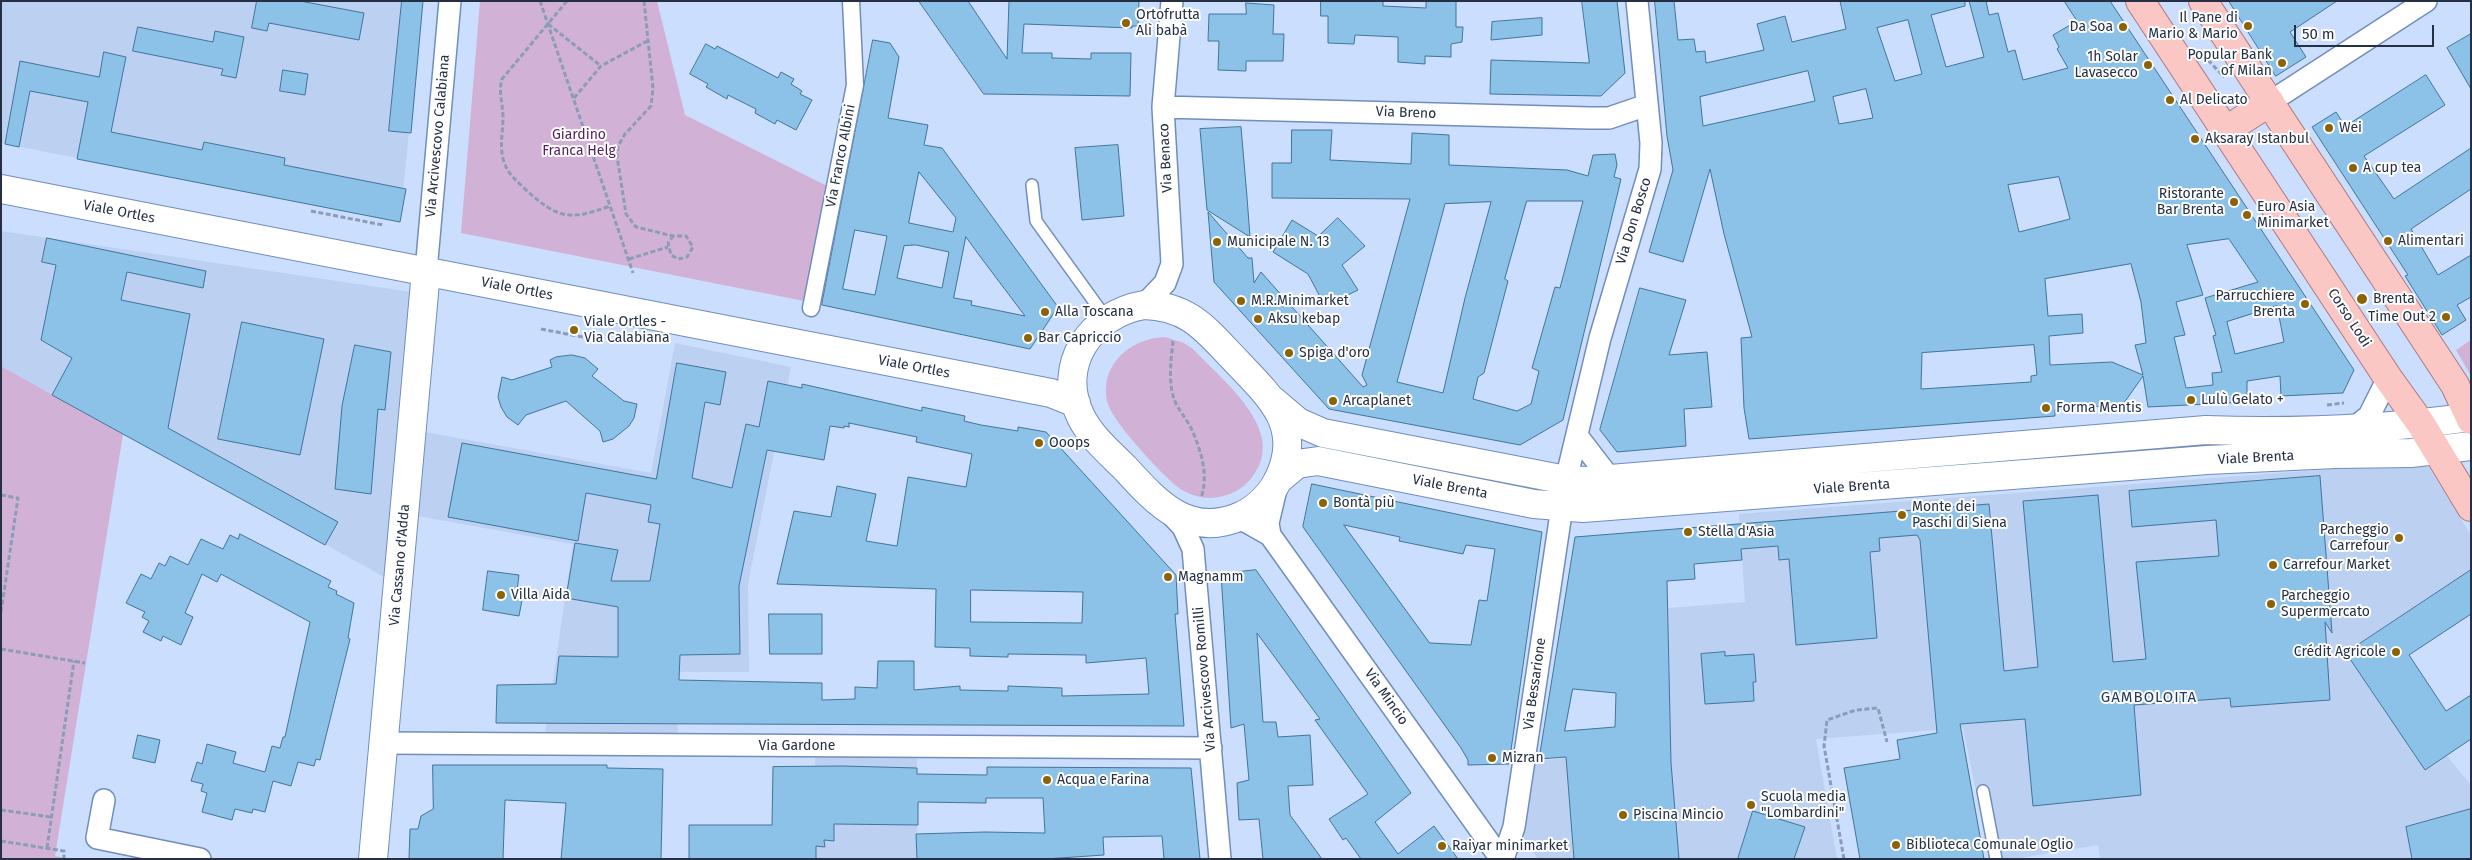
<!DOCTYPE html>
<meta charset="utf-8">
<style>
body{margin:0}
#map{position:relative;width:2472px;height:860px;overflow:hidden;background:#cbdefd;font-family:"Fira Sans",sans-serif}
canvas{display:block}
.frame{position:absolute;inset:0;border:2px solid #253044;pointer-events:none}
.scale{position:absolute;left:2294px;top:25px;width:140px;height:22px;box-sizing:border-box;border:2px solid #253044;border-top:0;padding-left:6px;font-size:15px;line-height:18px;white-space:nowrap;color:#253044;-webkit-text-stroke:4px #fefefe;paint-order:stroke}
</style>
<div id="map">
<canvas width="2472" height="860"></canvas>
<div class="frame"></div>
<div class="scale">50 m</div>
</div>
<script>
const c = document.querySelector('canvas').getContext('2d');
c.lineJoin = 'round';
function paint(path, color) { c.fillStyle = color; c.fill(path, 'evenodd'); }
function trace(path, color, width, dash) { c.strokeStyle = color; c.lineWidth = width; c.lineCap = dash ? 'butt' : 'round'; c.setLineDash(dash || []); c.stroke(path); }
function write(font, color, halo, rows, align = 'center') {
  c.font = font + ' "Fira Sans",sans-serif'; c.lineWidth = 4; c.setLineDash([]); c.textBaseline = 'middle'; c.strokeStyle = halo; c.fillStyle = color; for (const [text, x, y, turn = 0] of rows) {
    c.save(); c.translate(x, y); c.rotate((+turn || 0) * Math.PI / 180); c.textAlign = isNaN(turn) ? turn : align; if (halo) c.strokeText(text, 0, 0); c.fillText(text, 0, 0); c.restore();
  }
}
paint(new Path2D(`
 M1 1H422L400 222 1 143Z
 M1 231 411 292 388 579 1 366Z
 M675 343 791 367 748 584 749 672H677L678 742 544 741 573 544 418 516 425 432 651 473Z
 M2425 462 2471 535V571L2346 653 2425 770 2447 756 2471 785V859H2100L2098 845 2014 859H1990L1963 728 1816 739 1837 859H1538L1524 838 1534 761 1671 750 1668 608 1745 602 1739 514Z
 M917 749V859H816L815 750Z`), '#bcd0f2');
paint(new Path2D(`
 M480 1H657L685 115 827 186 804 301 461 233Z
 M1165 337 1184 343 1193 349C1222 380 1288 430 1253 476 1243 490 1228 497 1211 498 1201 498 1191 495 1182 490 1166 480 1113 422 1108 404 1098 367 1129 338 1165 337Z
 M2471 340V376L2456 350Z
 M1 366 123 434 55 856 71 859H1Z`), '#d1b2d6');
const building = new Path2D(`
 M257 1H300L364 13 359 40 269 23 267 31 252 28Z
 M402 1H423L411 133 389 131Z
 M919 1H968L1007 59 1009 1H1139L1138 26H1132V28L1024 24 1022 53H1052V58L1091 59V53H1131L1130 96 984 94Z
 M1321 1H1383V6L1426 8V1H1456V27H1463L1462 42 1451 44V57L1425 56V64L1398 62V37L1355 35 1354 44 1328 43V16H1321Z
 M1582 1H1617L1625 73 1601 96 1490 94 1491 60 1589 63Z
 M1655 1H1674L1678 40 1694 39 1696 52 1705 51 1706 63 1764 50 1757 24 1785 16 1792 42 1846 29 1840 1H1965V6L1931 15 1946 67 1984 57 1969 1H1986L1989 15 1998 13 2008 52 2015 50 2023 80 2068 68 2057 49 2059 47 2053 35 2077 21 2064 1H2110L2354 370 2343 393 2281 396 2280 376 2247 381V402L2148 407 2143 376 2119 410 2112 405 2055 410V416L1749 439 1744 408 1741 338 1752 337 1724 234 1710 169 1683 262 1649 252 1673 170 1667 136ZM1908 20 1922 74 1895 81 1877 28ZM1808 71 1815 101 1703 126 1700 97ZM1866 89 1873 118 1839 124 1833 97ZM2059 177 2070 219 2019 232 2008 185ZM2229 239 2258 282 2205 298 2216 335 2213 336 2222 372 2212 373 2213 385 2186 388 2174 337 2185 335 2176 302 2203 295 2187 245ZM2131 264 2141 302 2146 343 2135 345 2143 375 2112 362 2050 365 2049 336 2083 333 2082 314 2048 316 2045 279ZM2277 306 2284 342 2235 354 2227 322ZM2034 345 2037 375 2031 376V382L1921 389 1922 353Z
 M2229 1H2337L2290 32 2306 57 2276 76Z
 M1246 3 1274 5 1273 34H1284L1283 61H1246V71L1218 70 1219 41H1208L1209 14H1246Z
 M1542 18V35L1491 40 1492 22Z
 M138 27 213 42 215 31 244 37 236 78 221 75 223 69 133 51Z
 M2471 34V89L2447 48Z
 M873 40 890 43 899 57 888 118 928 125 924 145 942 148 1058 307 1030 349 822 305ZM919 172 956 218 953 232 909 223ZM855 230 887 236 875 295 843 289ZM966 237 979 255 1025 316 971 305 972 301 954 298ZM916 245 949 252 942 288 897 278 904 246Z
 M706 44 715 49 717 46 778 78 781 72 794 79 791 84 802 91 800 94 812 100 796 130 777 120 775 124 755 113 756 109 728 95 727 99 706 87 708 84 690 74Z
 M104 52 126 57 111 132 202 150 204 142 285 158 284 165 406 189 400 222 77 159 88 102 30 91 19 147 5 144 20 61 99 77Z
 M283 70 308 74 305 95 280 91Z
 M2426 75 2445 105 2364 156 2394 199 2471 148V189L2411 229 2438 275 2471 255V297L2457 305 2466 320 2442 335 2405 276 2408 275 2312 127 2336 112 2345 126Z
 M1241 127 1247 197 1250 237 1207 210 1200 129Z
 M1292 130H1332L1330 160 1411 164 1412 133 1449 135V165L1567 170 1588 176 1593 155 1615 154 1617 165 1614 177 1621 179 1563 420 1520 445 1329 409 1214 282 1208 212 1248 258H1252L1254 283 1261 272 1363 387 1367 385 1362 375 1410 199 1272 198V163H1291ZM1527 201H1583L1560 288 1555 287 1532 368 1539 371 1531 404 1517 411 1473 399 1478 377 1484 373 1508 281 1505 279ZM1491 202 1465 298 1443 393 1397 382 1445 204Z
 M1118 145 1124 216 1082 220 1075 148Z
 M1338 218 1365 246 1342 265 1358 290 1325 306 1308 274 1273 252 1292 220 1318 236Z
 M47 238 206 271 203 288 127 272 121 300 190 314 168 428 338 522 325 545 52 395 72 358 41 340 56 265 42 262Z
 M1640 288 1686 300 1669 355 1707 352 1712 407 1684 409 1686 446 1617 452 1600 430Z
 M242 322 324 339 300 455 218 439Z
 M355 345 391 352 385 410 378 409 371 494 335 489 342 406Z
 M572 355 585 358 598 369 592 376 624 401 637 404 634 418 629 426 613 439 603 442 600 431 566 401 526 415 518 425 507 417 501 407 498 397 502 377 512 380 552 367 550 360 556 357Z
 M677 363 726 372 720 405 705 402 692 478 732 488 746 424 759 427 768 381 802 388V384L922 411V407L965 416 964 421 981 425 1018 431V427L1046 432 1176 575 1178 614H1175L1184 726 496 723 497 685 556 684 559 656 618 657V607L566 598 575 543 618 550 611 581H650L660 524 648 522 651 505 586 493 578 541 448 517 462 443 656 479ZM849 423 917 437 916 442 972 454 966 487 908 477 897 546 866 541 876 494 837 486 831 517 794 511 777 584 936 589 935 647 970 648V656L1008 657V654L1086 655V663L1146 658 1149 694 1062 696V688L1008 686V691L960 690V686L914 690V661H878L877 688 855 687V699L822 700V683L679 680 680 655 740 654 739 586 767 450 824 460 830 426 844 428V426L849 427ZM971 590 1083 592 1082 623 971 622Z
 M2320 476 2332 633 2325 622 2330 700 2231 707 2230 698 2134 705 2141 795 2033 806 2025 719 1960 724 1984 859H1860L1844 768 1900 759 1897 740 1937 733 1920 540 1917 535 1879 538 1880 551 1870 552 1877 638 1796 645 1789 559 1779 560 1778 546 1741 549 1742 560 1694 564 1695 579 1667 581 1671 763 1679 859H1574L1566 757 1539 759 1575 537 1989 504 2004 671 2038 667 2023 501 2098 495 2113 662 2146 659 2136 562 2219 556 2216 520 2132 527 2129 491ZM1573 689 1616 693 1615 727 1565 731Z
 M1312 484 1542 532 1509 764 1468 765V760L1461 748 1303 527ZM1344 525 1400 537 1399 541 1463 554 1466 545 1495 549 1487 601 1479 600 1471 645 1430 643Z
 M240 534 331 581 328 587 337 591 336 594 354 603 348 638 350 639 320 760 316 759 314 766 298 762 291 786 273 781 265 812 253 809 252 813 235 809 232 820 202 812 207 793 201 791 203 784 191 781 197 762 202 764 207 744 236 752 233 763 265 772 272 746 280 748 283 737H285L310 622 221 574 217 582 202 574 185 613 193 617 181 645 163 636 161 641 143 632 149 621 142 617 145 612 126 603 141 574 151 579 159 563 165 566 170 556 188 565 201 539 223 549 230 535 238 539Z
 M1256 570 1411 793 1375 822 1398 854 1434 826 1458 859H1361L1346 838 1343 840 1329 819 1368 794 1315 720 1320 719 1257 633 1263 722H1276L1278 737 1310 735 1313 785 1288 786 1290 815 1322 859H1263L1259 819 1239 820 1237 783 1249 780 1244 724 1231 728 1221 574Z
 M2471 570V614L2409 655 2446 711 2471 695V739L2425 770 2346 653Z
 M488 571 519 575 516 598 522 600 519 616 483 610Z
 M769 614H822V654H770Z
 M1725 652V656L1754 654 1756 682H1753L1754 701 1705 704 1701 654Z
 M138 735 160 740 155 763 133 758Z
 M433 765H607V768L663 769 661 859H561L566 803 505 800 503 859H409L410 829H418L421 816 433 809Z
 M843 766 917 768V774L987 775V767L1191 768 1200 859H1164L1162 836 1103 837 1104 855 1045 859H917L916 834 985 832 1045 833 1043 798H986V803L918 802V825L834 824V841L824 840 825 847 816 846V859H689V825H772L773 767Z
 M2471 809V859H2412L2406 827Z
 M1753 811 1805 827 1794 859H1738Z`);
paint(building, '#8cc1e8');
trace(building, '#427599', 1);
const service = new Path2D(`
 M1032 185 1036 221 1106 318
 M1983 791 1996 859`);
const pedestrian = new Path2D(`
 M811 308 855 85 851 1`);
const minor = new Path2D(`
 M2270 102 2426 1
 M1163 107 1590 118H1609L1647 105
 M426 271 450 1
 M1144 305 1165 283 1172 264 1163 107 1172 1
 M2355 427 2369 416 2388 378
 M1578 437 1611 480
 M1168 511 1183 527 1193 549 1220 859
 M1234 518 1247 522 1270 535 1268 523 1277 485
 M1270 535 1501 859
 M384 743 1211 748
 M104 800 97 838 200 859
 M1503 859 1514 827 1566 480 1600 338 1650 169 1651 143 1637 1`);
const tertiary = new Path2D(`
 M1 189 1051 393 1076 403
 M1144 305C1190 306 1207 331 1237 362 1252 378 1269 394 1280 414 1299 451 1278 499 1241 516 1189 539 1157 503 1125 468 1110 453 1091 437 1081 417 1055 365 1091 314 1144 305Z
 M1272 400 1298 422 1323 433 1566 480 1586 481 2206 430C2294 433 2384 429 2471 417
 M1278 480 1297 464 1318 461 1534 504 1583 508 2207 460 2335 454 2411 453 2471 446
 M373 859 426 271`);
const primary = new Path2D(`
 M2140 1 2388 378 2421 424 2471 507
 M2203 1 2455 385 2471 420
 M2225 131 2270 102`);
trace(service, '#718dbd', 14);
trace(pedestrian, '#718dbd', 19);
trace(minor, '#718dbd', 24);
trace(tertiary, '#718dbd', 30);
trace(primary, '#ad797e', 30);
trace(new Path2D(`
 M540 1 633 273
 M567 1 502 79C498 93 503 103 503 117 503 133 499 146 504 162 508 174 516 180 525 189 558 219 569 221 610 206
 M644 1 653 88 651 106 625 134 618 146 617 156 626 214 636 227 673 236H686L693 247 687 257 678 259 671 255 668 243 673 236
 M548 24 601 66
 M2208 60 2224 77
 M574 98 601 66 649 40
 M311 211 383 225
 M629 259 668 247
 M541 329 598 340
 M1173 341C1171 360 1168 381 1174 399 1178 410 1187 419 1192 430 1201 451 1209 475 1201 498
 M2327 405 2344 403
 M1 495 18 498 1 612
 M1 649 85 663
 M1 810 51 817
 M1 841 64 851V859
 M47 848 74 661
 M1844 859 1824 746 1827 720 1856 710 1878 708 1887 742`), '#8c9cb7', 3, [5, 2.5]);
trace(service, '#fff', 11);
trace(pedestrian, '#fff', 16);
trace(minor, '#fff', 21);
trace(tertiary, '#fff', 28);
trace(primary, '#fac7c5', 28);
for (const [x, y, r, color] of [
 [1126,23,5,"#8b6303"],
 [2248,26,5,"#8b6303"],
 [2123,27,5,"#8b6303"],
 [2282,63,5,"#8b6303"],
 [2148,65,5,"#8b6303"],
 [2170,100,5,"#8b6303"],
 [2329,128,5,"#8b6303"],
 [2195,139,5,"#8b6303"],
 [2353,168,5,"#8b6303"],
 [2234,202,5,"#8b6303"],
 [2247,215,5,"#8b6303"],
 [2388,241,5,"#8b6303"],
 [1217,242,5,"#8b6303"],
 [2362,299,6,"#8b6303"],
 [1241,301,5,"#8b6303"],
 [2305,304,5,"#8b6303"],
 [1045,312,5,"#8b6303"],
 [2446,317,5,"#8b6303"],
 [1258,319,5,"#8b6303"],
 [574,330,5,"#8b6303"],
 [1028,338,5,"#8b6303"],
 [1289,353,5,"#8b6303"],
 [2191,400,5,"#8b6303"],
 [1333,401,5,"#8b6303"],
 [2046,408,5,"#8b6303"],
 [1039,443,5,"#8b6303"],
 [1323,503,5,"#8b6303"],
 [1902,515,5,"#8b6303"],
 [1688,532,5,"#8b6303"],
 [2399,538,5,"#8b6303"],
 [2273,565,5,"#8b6303"],
 [1168,577,5,"#8b6303"],
 [501,595,5,"#8b6303"],
 [2271,604,5,"#8b6303"],
 [2396,652,5,"#8b6303"],
 [1492,758,5,"#8b6303"],
 [1047,780,5,"#8b6303"],
 [1751,805,5,"#8b6303"],
 [1623,815,5,"#8b6303"],
 [1896,845,5,"#8b6303"],
 [1442,846,5,"#8b6303"]
]) { const dot = new Path2D(); dot.arc(x, y, r, 0, 2 * Math.PI); c.fillStyle = color; c.fill(dot); trace(dot, '#fefefe', 2); }
write('14px', '#253044', '#fefefe', [
 ["Ortofrutta",1136,15],
 ["Alì babà",1136,31],
 ["Il Pane di",2238,18,"right"],
 ["Mario & Mario",2238,34,"right"],
 ["Da Soa",2113,27,"right"],
 ["Popular Bank",2272,55,"right"],
 ["of Milan",2272,71,"right"],
 ["1h Solar",2138,57,"right"],
 ["Lavasecco",2138,73,"right"],
 ["Al Delicato",2180,100],
 ["Wei",2339,128],
 ["Aksaray Istanbul",2205,139],
 ["A cup tea",2363,168],
 ["Ristorante",2224,194,"right"],
 ["Bar Brenta",2224,210,"right"],
 ["Euro Asia",2257,207],
 ["Minimarket",2257,223],
 ["Alimentari",2398,241],
 ["Municipale N. 13",1227,242],
 ["Parrucchiere",2295,296,"right"],
 ["Brenta",2295,312,"right"],
 ["Brenta",2373,299],
 ["M.R.Minimarket",1251,301],
 ["Alla Toscana",1055,312],
 ["Time Out 2",2436,317,"right"],
 ["Aksu kebap",1268,319],
 ["Viale Ortles -",584,322],
 ["Via Calabiana",584,338],
 ["Bar Capriccio",1038,338],
 ["Spiga d'oro",1299,353],
 ["Lulù Gelato +",2201,400],
 ["Arcaplanet",1343,401],
 ["Forma Mentis",2056,408],
 ["Ooops",1049,443],
 ["Bontà più",1333,503],
 ["Monte dei",1912,507],
 ["Paschi di Siena",1912,523],
 ["Parcheggio",2389,530,"right"],
 ["Carrefour",2389,546,"right"],
 ["Stella d'Asia",1698,532],
 ["Carrefour Market",2283,565],
 ["Magnamm",1178,577],
 ["Villa Aida",511,595],
 ["Parcheggio",2281,596],
 ["Supermercato",2281,612],
 ["Crédit Agricole",2386,652,"right"],
 ["Mizran",1502,758],
 ["Acqua e Farina",1057,780],
 ["Scuola media",1761,797],
 ["\"Lombardini\"",1761,813],
 ["Piscina Mincio",1633,815],
 ["Biblioteca Comunale Oglio",1906,845],
 ["Raiyar minimarket",1452,846]
], 'left');
write('14px', '#253044', '#fefefe', [
 ["Via Breno",1406,113,2],
 ["Via Arcivescovo Calabiana",438,136,-85],
 ["Via Franco Albini",841,156,-79],
 ["Via Benaco",1166,158,-93],
 ["Viale Ortles",119,212,11],
 ["Via Don Bosco",1634,221,-73],
 ["Viale Ortles",517,289,11],
 ["Corso Lodi",2349,318,57],
 ["Viale Ortles",914,367,11],
 ["Viale Brenta",2256,458,-3],
 ["Viale Brenta",1450,487,11],
 ["Viale Brenta",1852,487,-4],
 ["Via Cassano d'Adda",400,565,-85],
 ["Via Arcivescovo Romilli",1205,679,-95],
 ["Via Bessarione",1535,684,-82],
 ["Via Mincio",1386,697,55],
 ["Via Gardone",797,746]
]);
write('14px', '#541f5e', '#fefefe', [
 ["Giardino",579,135],
 ["Franca Helg",579,151]
]);
c.letterSpacing = '1px';
write('15px', '#223963', '#fefefe', [
 ["GAMBOLOITA",2149,698]
]);
c.letterSpacing = '0px';
</script>
